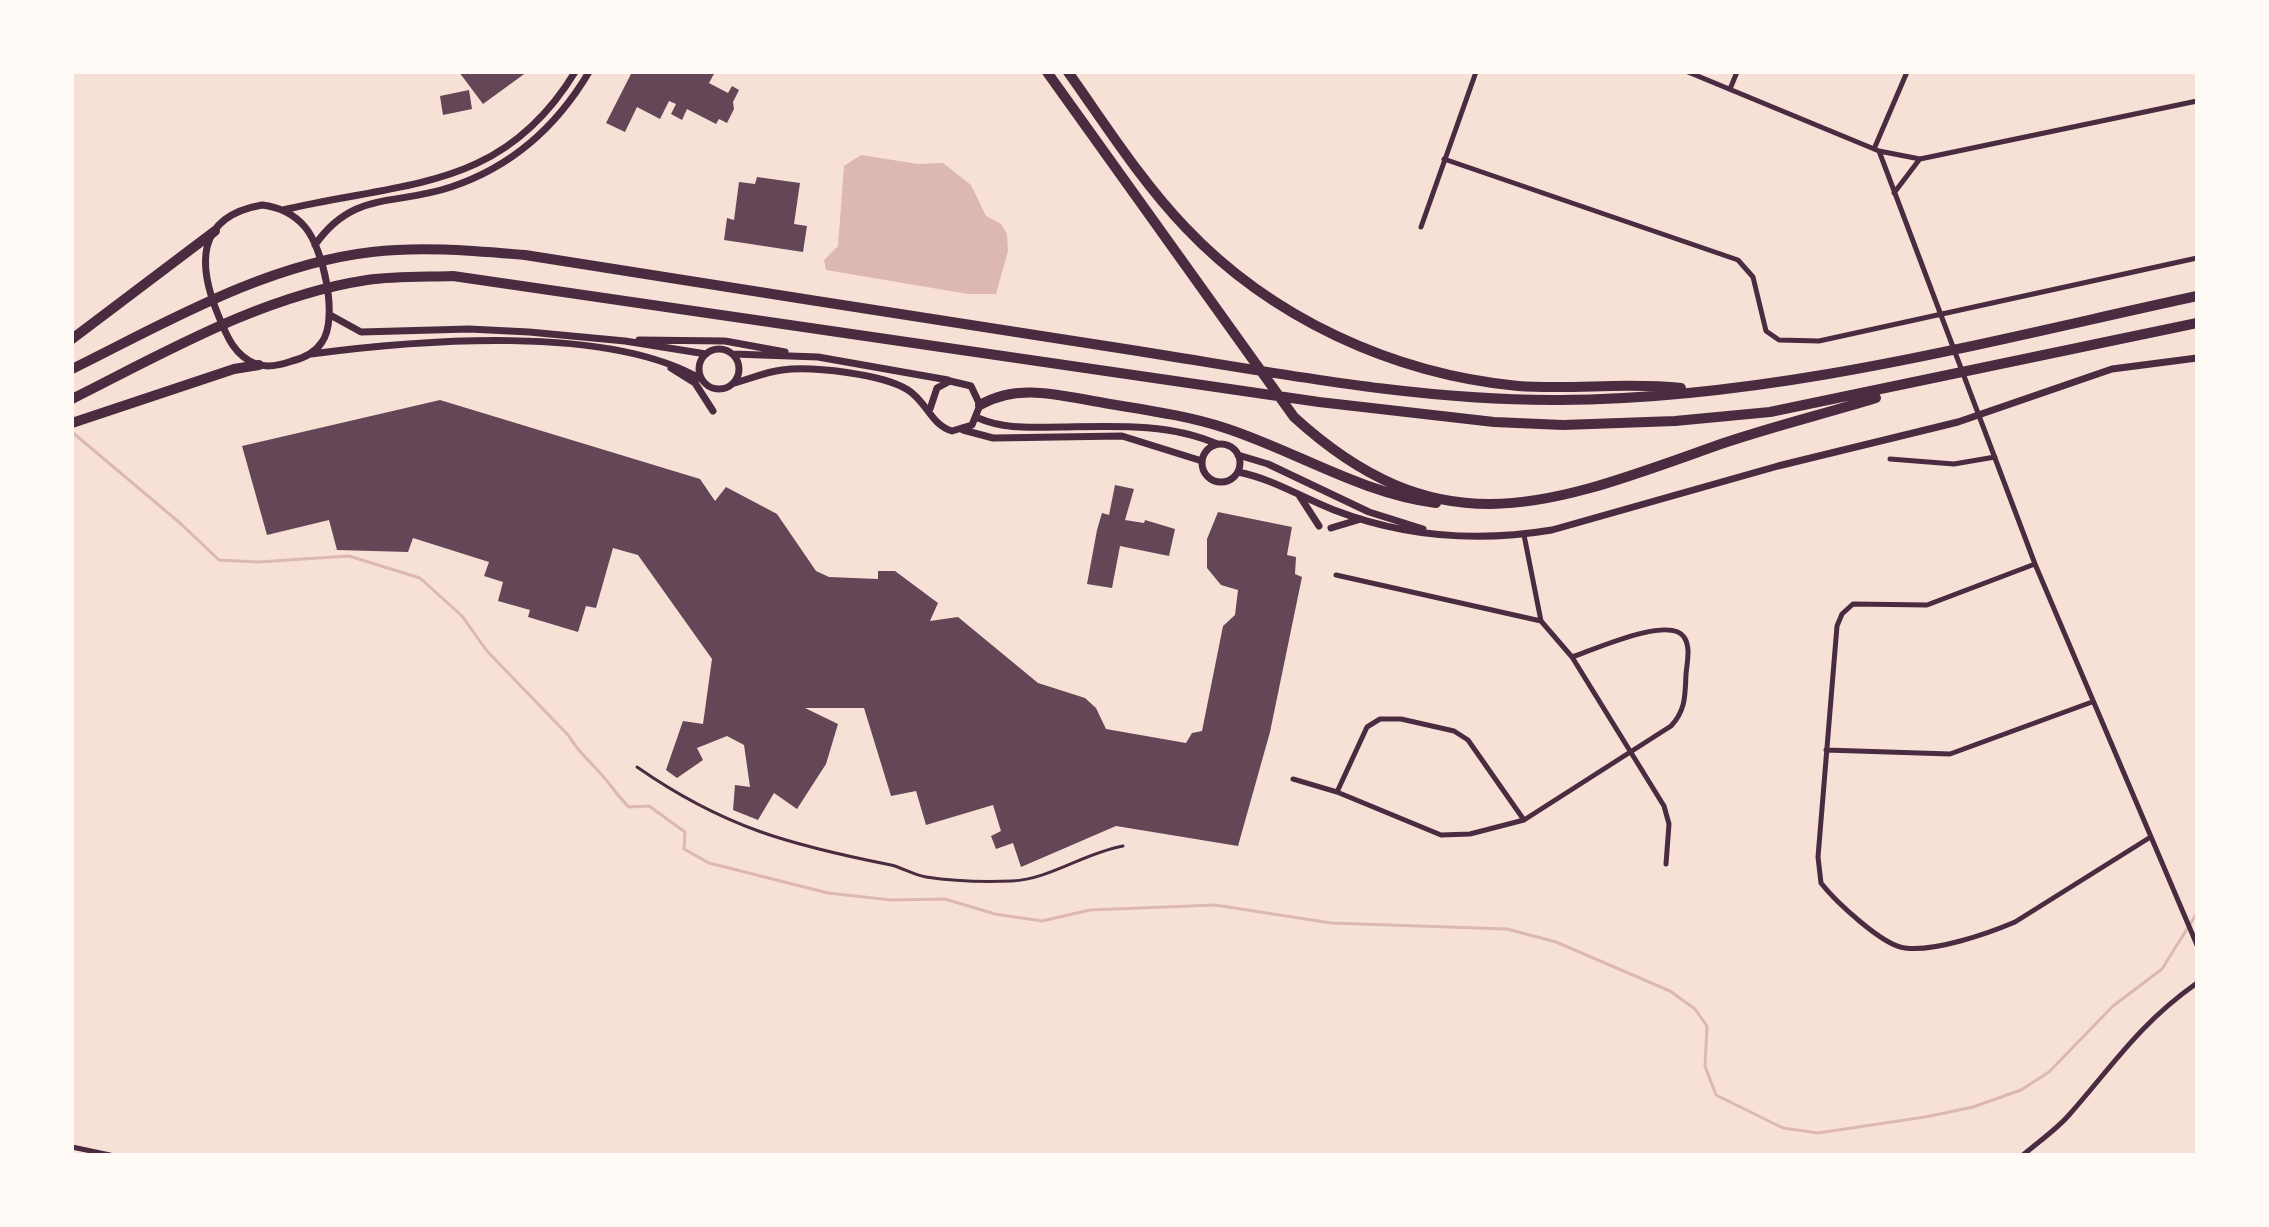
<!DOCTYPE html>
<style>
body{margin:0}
#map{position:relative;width:2269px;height:1227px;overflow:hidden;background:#f7e1d7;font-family:"Sofia Sans Condensed",sans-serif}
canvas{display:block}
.frame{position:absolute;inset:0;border:74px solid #fffaf5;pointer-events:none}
</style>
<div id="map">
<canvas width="2269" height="1227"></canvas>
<div class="frame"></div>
</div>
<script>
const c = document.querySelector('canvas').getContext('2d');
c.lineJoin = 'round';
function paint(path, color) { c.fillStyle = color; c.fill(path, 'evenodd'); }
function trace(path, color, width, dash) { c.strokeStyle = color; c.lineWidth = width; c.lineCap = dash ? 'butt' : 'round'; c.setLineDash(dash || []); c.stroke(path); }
paint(new Path2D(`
 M861 155 918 164 943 163 971 185 986 216 1001 224 1007 234 1008 251 996 294H968L826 270 824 260 838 246 844 166Z`), '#dcb8b0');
trace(new Path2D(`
 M72 432 180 523 219 560 258 562 349 556 420 578 462 616 487 651 569 736C577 751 588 759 599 772 610 783 617 796 629 807L649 806 685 832 684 849 709 863 828 893 891 900 945 899 995 914 1042 921 1090 910 1215 905 1331 923 1507 929 1556 942 1670 991 1695 1009 1707 1026 1705 1066 1716 1095 1783 1128 1818 1133 1925 1117 1973 1107 2021 1090 2049 1072 2113 1006 2162 969 2197 913`), '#dcb8b0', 3);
paint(new Path2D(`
 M459 72H527L483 104Z
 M632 72H715L709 83 728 93 732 86 739 90 733 102 734 109 727 123 719 119 716 124 687 109 682 120 671 114 676 104 669 101 660 119 637 107 625 132 606 123Z
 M469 90 472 109 443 115 440 96Z
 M757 177 800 183 794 224 807 226 803 252 724 240 727 218 734 220 739 182 755 184Z
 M440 400 700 479 715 501 726 487 777 514 816 571 829 577 878 579V571H895L938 603 930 621 958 617 1038 683 1085 698 1096 708 1106 729 1186 743 1192 733 1202 731 1223 626 1235 615 1238 590 1221 585 1207 568V539L1218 512 1292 527 1287 555 1296 557 1295 574 1302 577 1270 732 1238 846 1116 826 1021 867 1013 843 996 849 991 836 1001 831 993 805 926 825 916 791 891 796 864 708H805L838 724 826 764 797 809 774 793 758 820 733 810 735 785 750 787 744 745 727 736 697 748 703 760 677 778 666 770 683 721 703 724 712 659 638 555 613 548 596 608 586 606 578 632 528 617 530 610 498 601 503 582 484 576 489 562 413 538 408 552 337 550 329 520 267 535 242 446Z
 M1115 485 1134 489 1125 520 1144 523 1145 520 1175 529 1169 556 1120 546 1112 588 1087 584 1097 530 1102 513 1109 515Z`), '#644757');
trace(new Path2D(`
 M637 767C723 827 790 845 891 865 903 868 914 875 926 877 952 881 985 882 1012 881 1050 879 1084 853 1123 846`), '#4a2c40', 3);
trace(new Path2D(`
 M1688 72 1879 151 2035 564 2197 945
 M1730 89 1737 72
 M1874 149 1907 72
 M1879 151 1920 159 2197 101
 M1444 159 1738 260 1753 277 1766 331 1779 340 1819 341 2197 258
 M1894 193 1919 160
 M1421 227 1476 72
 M1890 459 1954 464 1995 457
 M1524 535 1541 621 1572 657 1664 806 1669 824 1666 864
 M2035 564 1927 605 1853 604 1842 614 1837 626 1818 857 1821 883C1835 901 1883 946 1905 948 1934 952 1987 934 2015 922L2149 838
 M1336 575 1541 621
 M1826 750 1950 754 2092 702
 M1293 779 1337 792 1441 835 1470 834 1524 820 1671 726C1686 710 1685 695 1686 674 1687 663 1691 647 1684 637 1670 615 1593 650 1572 657
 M1337 792 1367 727 1380 719H1401L1454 731 1468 740 1524 820
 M72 1147 110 1155
 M2023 1155C2038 1142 2056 1130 2069 1115 2114 1064 2139 1024 2197 983`), '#4a2c40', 5);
trace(new Path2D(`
 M262 205C279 207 294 214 305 227 323 248 339 318 322 342 315 353 304 358 292 361 281 365 267 368 256 364 235 356 227 337 219 317 198 267 194 217 262 205Z
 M283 210C404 181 502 192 575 72
 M315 245C353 190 395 206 451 187 511 167 557 126 589 72
 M332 316 361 332 469 329 529 332 625 341 706 354
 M639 340 725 341 785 352
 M699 369a20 20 0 1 1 40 0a20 20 0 1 1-40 0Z
 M311 354C418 340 607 324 701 379
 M733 354 818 357 948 380
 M671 368 695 383 713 411
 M734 383C750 379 765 372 782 370 812 366 883 374 908 390 927 402 931 425 952 431L972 425 980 405 971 386 950 381 937 388 930 409
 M978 418C1006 430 1033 427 1063 427 1114 426 1170 423 1217 444
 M963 430 993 438 1122 436 1202 461
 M1202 463a19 19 0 1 1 38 0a19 19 0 1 1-38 0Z
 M1238 455 1268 464 1369 512 1423 529
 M1238 472C1273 479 1301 497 1334 510 1404 537 1479 542 1552 530L1778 466 1958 422 2112 369 2197 358
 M1299 495 1319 526
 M1331 528 1361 519`), '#4a2c40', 7);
trace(new Path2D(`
 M1047 72 1294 417C1442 552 1552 504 1718 445 1770 427 1824 414 1876 398
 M1068 72C1105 124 1141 181 1185 227 1271 318 1393 374 1518 386 1572 390 1627 382 1681 388
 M72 339 215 231
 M72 369C167 322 266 264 372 252 423 246 475 251 525 255 729 287 934 320 1138 351 1277 373 1419 401 1560 400 1775 399 1988 341 2197 296
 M72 399C166 352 262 296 367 280 395 276 425 277 453 276L1319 402 1494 422 1563 425 1675 421 1770 412 2197 323
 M980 405C1015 384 1055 394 1093 401 1137 409 1182 414 1225 428 1296 451 1360 493 1436 503
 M72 423 234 369 259 365`), '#4a2c40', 10);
</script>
